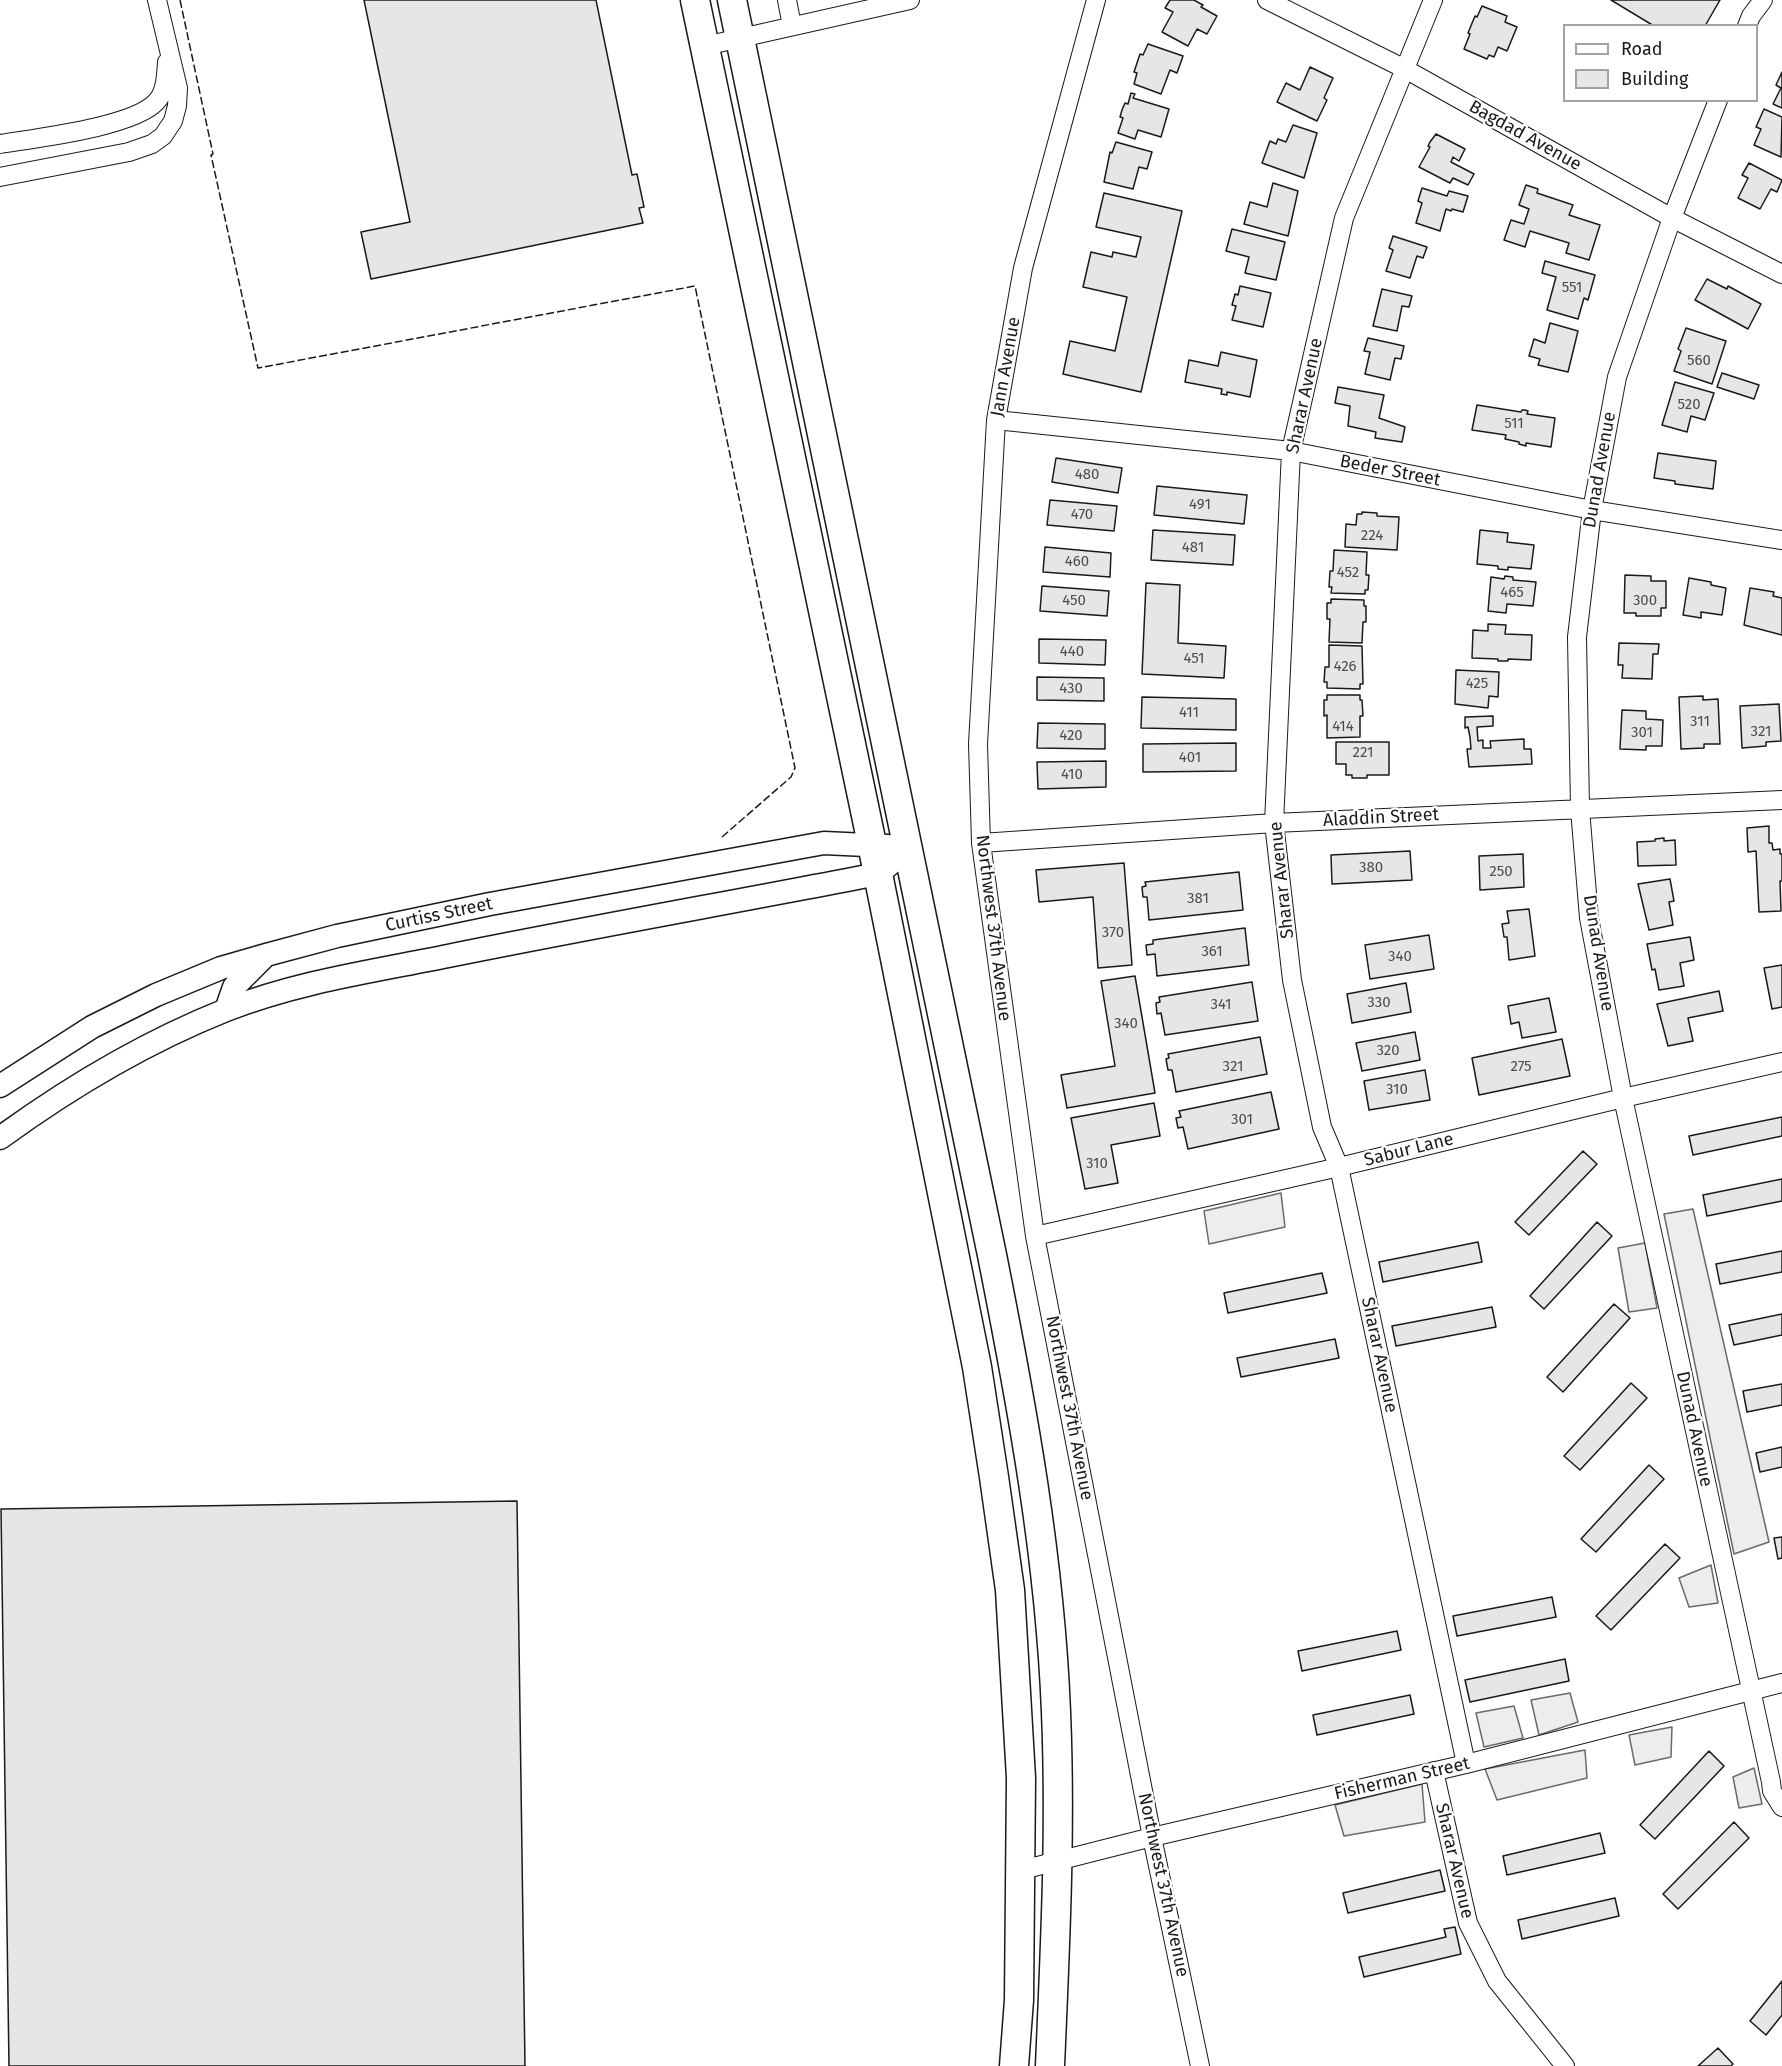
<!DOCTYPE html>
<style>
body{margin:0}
#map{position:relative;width:1782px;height:2066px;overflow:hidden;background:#fff;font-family:"Fira Sans",sans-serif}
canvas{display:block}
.legend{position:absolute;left:1563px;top:24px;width:195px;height:78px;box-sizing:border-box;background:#fff;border:2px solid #a3a3a3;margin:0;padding:8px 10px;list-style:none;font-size:18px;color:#1a1a1a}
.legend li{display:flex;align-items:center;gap:12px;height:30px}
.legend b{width:30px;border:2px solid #a3a3a3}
</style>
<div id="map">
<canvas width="1782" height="2066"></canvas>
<ul class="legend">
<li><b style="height:8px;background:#fff"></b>Road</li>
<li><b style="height:16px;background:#e6e6e6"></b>Building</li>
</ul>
</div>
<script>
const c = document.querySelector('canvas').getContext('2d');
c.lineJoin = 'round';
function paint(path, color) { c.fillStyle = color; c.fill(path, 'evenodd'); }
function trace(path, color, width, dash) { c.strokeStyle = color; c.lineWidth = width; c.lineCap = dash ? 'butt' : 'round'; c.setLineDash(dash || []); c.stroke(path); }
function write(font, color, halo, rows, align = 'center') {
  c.font = font + ' "Fira Sans",sans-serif'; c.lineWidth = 4.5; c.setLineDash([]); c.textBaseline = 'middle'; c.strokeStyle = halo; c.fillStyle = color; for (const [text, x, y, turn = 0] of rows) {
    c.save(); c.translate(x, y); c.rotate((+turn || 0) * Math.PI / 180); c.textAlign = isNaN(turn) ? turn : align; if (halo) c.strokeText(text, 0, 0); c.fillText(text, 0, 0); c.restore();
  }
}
const built = new Path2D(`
 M1281 1193 1285 1227 1209 1244 1204 1211Z
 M1693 1209 1769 1542 1734 1554 1664 1214Z
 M1645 1243 1657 1308 1629 1312 1618 1248Z
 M1711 1565 1718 1603 1689 1607 1679 1578Z
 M1570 1693 1578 1722 1539 1735 1531 1700Z
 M1514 1706 1523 1738 1484 1747 1476 1713Z
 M1672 1727 1671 1757 1635 1765 1629 1735Z
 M1585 1750 1587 1778 1497 1800 1485 1769Z
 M1754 1768 1762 1804 1739 1808 1733 1777Z
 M1422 1784 1425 1822 1344 1836 1335 1805Z`);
paint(built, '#ededed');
trace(built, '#6a6a6a', 1.5);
const building = new Path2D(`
 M364 0H596L632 175 637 174 644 207 639 208 643 223 371 279 361 232 410 222Z
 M1170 0H1194L1203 5 1201 7 1217 16 1207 34 1197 29 1188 46 1162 32 1173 12 1165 8Z
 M1611 0H1720L1705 26H1654Z
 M1482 6 1507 16 1505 22 1517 27 1507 51 1498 47 1494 57 1489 55 1487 59 1464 49 1470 34 1468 33 1475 16 1477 17Z
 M1148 44 1183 56 1177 73 1170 70 1161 94 1134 84 1137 73 1134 72 1140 54 1143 55Z
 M1310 67 1333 78 1324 98 1327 100 1317 121 1277 102 1286 83 1300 90Z
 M1782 72V108L1773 104 1781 88 1776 85Z
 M1131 93 1135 94 1133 98 1169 109 1161 137 1138 130 1135 139 1118 133 1123 118 1120 117 1122 110 1125 103 1128 104Z
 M1764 109 1782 117 1781 157 1754 145 1761 129 1756 127Z
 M1293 125 1317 133 1304 178 1262 163 1270 141 1276 144 1278 139 1286 142Z
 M1436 134 1465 149 1459 161 1453 157 1451 162 1474 174 1468 185 1453 178 1450 183 1419 167 1430 147 1428 146 1430 142Z
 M1116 142 1152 152 1147 169 1139 167 1133 189 1104 182 1110 152 1112 153Z
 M1749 163 1782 180 1777 192 1771 189 1760 209 1738 198 1748 178 1742 175Z
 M1273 183 1298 191 1288 236 1244 224 1250 202 1267 207Z
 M1526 185 1538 189 1537 193 1573 205 1569 215 1600 225 1589 260 1566 253 1569 243 1530 231 1525 247 1504 240 1511 220 1524 224 1529 209 1519 205Z
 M1422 188 1447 196 1449 191 1468 196 1463 212 1452 209 1451 211 1446 209 1440 231 1416 223 1422 203 1418 201Z
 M1104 193 1182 211 1141 392 1063 374 1070 341 1115 351 1127 297 1083 287 1091 252 1112 257 1113 252 1136 257 1141 237 1096 227Z
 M1232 229 1285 242 1276 280 1245 273 1249 257 1226 251Z
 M1393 236 1427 247 1423 258 1417 256 1410 278 1386 271 1393 250 1389 248Z
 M1545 261 1595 275 1588 300 1584 298 1578 319 1547 310 1556 277 1542 273Z
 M1707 279 1727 289 1728 286 1761 304 1748 329 1695 300Z
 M1240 286 1271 293 1263 327 1232 320 1236 306 1232 305 1235 294 1238 295Z
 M1382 289 1412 296 1409 307 1402 306 1397 331 1373 326Z
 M1550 323 1578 331 1568 372 1538 365 1540 359 1529 356 1534 339 1545 343Z
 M1686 328 1726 341 1712 384 1674 371 1681 351 1678 349Z
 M1368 338 1404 346 1401 359 1395 358 1390 380 1365 374 1370 352 1364 351Z
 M1221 352 1257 360 1250 397 1227 392V395L1221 394 1222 389 1185 382 1189 360 1218 366Z
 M1722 373 1759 385 1754 399 1717 387Z
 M1675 382 1714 393 1705 420 1691 416 1687 432 1662 425Z
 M1338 387 1384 395 1379 418 1405 427 1402 442 1375 438 1376 432 1348 426 1350 406 1335 403Z
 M1477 405 1521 412 1522 410H1525L1528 411 1527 414 1555 418 1551 447 1526 443V446L1519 444V442L1505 439 1506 435 1472 430Z
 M1658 453 1716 461 1713 489 1675 484V481L1654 478Z
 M1056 458 1122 468 1118 493 1052 482Z
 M1157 486 1247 495 1244 524 1154 515Z
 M1050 500 1117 506 1114 531 1047 525Z
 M1362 512 1377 513V516L1399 517 1397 550 1345 547 1346 524 1356 525 1357 514H1362Z
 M1153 530 1235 535 1233 565 1151 560Z
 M1480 530 1508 533 1507 542 1534 545 1531 569 1508 567V570L1498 569V566L1477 564Z
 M1045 547 1111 553 1110 577 1043 572Z
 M1334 550 1367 552 1366 575H1369L1368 590H1365V594L1331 593 1332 587H1329L1330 571H1333Z
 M1625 575 1651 576V581H1666V608H1661V616H1636V613H1624Z
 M1505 576 1513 577V580L1536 582 1533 606 1507 604 1506 613 1488 611 1491 577 1504 579Z
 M1689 578 1711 582V585L1726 588 1722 615 1701 612V618L1683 615Z
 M1146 583 1180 585 1178 643 1226 646 1224 678 1142 674Z
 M1042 586 1109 591 1107 616 1040 611Z
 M1750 588 1774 592 1773 596 1782 598V635L1744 625Z
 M1331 599 1364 600V606H1366V622H1363L1362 643 1329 642 1330 619H1327V603H1331Z
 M1488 624 1506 625 1505 634 1532 635 1531 660 1508 659V661H1498V659L1472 658 1473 630 1488 631Z
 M1039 639 1106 640 1105 665 1039 663Z
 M1619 643 1659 644 1658 654H1653L1652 679 1622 678 1623 665H1618Z
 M1329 645 1362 646 1363 684H1360V689L1327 688V682H1324L1325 667H1329Z
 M1456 670 1499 672 1498 697 1489 696 1488 708 1455 704Z
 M1037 677 1104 678V701L1037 700Z
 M1327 695H1360V700H1362L1363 716H1360V737L1327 738V715L1324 716V700H1327Z
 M1703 696V700L1718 699 1720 744H1704V748L1681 749 1679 697Z
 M1142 697 1236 699V730L1141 728Z
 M1779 704 1781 741 1766 742V746L1742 748 1740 706Z
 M1622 710 1646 711V719L1663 720 1662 746H1646V750L1620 749Z
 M1493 716V726L1477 727 1478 741 1483 740V748H1491L1490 741 1524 739V749H1531L1532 764 1469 767 1467 749H1471L1470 737 1468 727 1465 728V717Z
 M1038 723 1105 724V749L1037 748Z
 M1336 742H1389V775H1367V778H1352V775H1346V764H1336Z
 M1236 743V771L1143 772V744Z
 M1106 761V787L1038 789 1037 762Z
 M1769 826V843H1772L1773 850 1780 849V854H1782V881H1780L1781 911 1759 912 1756 851 1748 852 1747 828Z
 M1664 838V841L1675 840 1676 865 1638 866 1637 842 1655 841V839Z
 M1410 851 1412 880 1332 884 1331 855Z
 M1523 854 1524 887 1480 890 1479 856Z
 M1124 863 1132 965 1098 968 1093 897 1039 902 1036 870Z
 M1239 872 1243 910 1149 920 1147 897H1143L1142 887 1146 886 1145 882Z
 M1670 879 1674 901 1669 902 1673 925 1649 930 1638 884Z
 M1529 909 1535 956 1509 960 1507 937H1504L1502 924 1509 923 1507 911Z
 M1245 928 1249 965 1157 976 1155 954 1147 955 1146 945 1153 944V940Z
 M1429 935 1434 969 1370 979 1365 945Z
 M1690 937 1694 960 1680 963 1684 986 1659 990 1655 969 1652 970 1647 944Z
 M1782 965V1007L1772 1009 1764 968Z
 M1135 976 1155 1093 1067 1108 1061 1075 1115 1066 1101 981Z
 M1252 982 1258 1021 1165 1035 1161 1013 1157 1014 1156 1003 1160 1002 1159 997Z
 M1406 983 1411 1012 1352 1023 1347 994Z
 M1719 991 1723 1011 1688 1018 1693 1041 1668 1046 1657 1004Z
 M1549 998 1556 1032 1522 1038 1519 1022 1511 1024 1508 1006Z
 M1415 1032 1420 1060 1362 1071 1356 1043Z
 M1260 1037 1267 1074 1176 1092 1172 1070H1168L1166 1059 1169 1058 1168 1054Z
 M1562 1039 1570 1076 1479 1095 1472 1058Z
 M1425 1070 1430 1100 1369 1110 1364 1081Z
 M1271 1092 1279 1129 1188 1149 1183 1127 1178 1128 1176 1118 1181 1117 1179 1111Z
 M1154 1103 1160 1136 1111 1145 1118 1183 1085 1189 1071 1118Z
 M1782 1117V1136L1693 1155 1689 1136Z
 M1583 1151 1597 1164 1529 1235 1515 1222Z
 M1782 1179V1201L1707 1216 1703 1195Z
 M1597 1222 1612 1236 1544 1309 1530 1296Z
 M1478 1242 1482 1262 1383 1282 1379 1262Z
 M1782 1251V1272L1720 1284 1716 1264Z
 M1322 1273 1327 1293 1228 1313 1224 1293Z
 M1614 1304 1630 1318 1563 1392 1547 1377Z
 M1492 1307 1496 1327 1396 1346 1392 1326Z
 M1782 1314V1335L1734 1345 1729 1325Z
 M1335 1339 1339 1358 1241 1377 1237 1358Z
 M1631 1383 1647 1398 1580 1470 1564 1456Z
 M1782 1384V1405L1747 1412 1743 1391Z
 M1782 1447V1467L1760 1472 1756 1453Z
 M1649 1465 1664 1479 1596 1552 1581 1539Z
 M517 1501 525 2066H9L1 1509Z
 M1782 1537V1558L1778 1559 1774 1538Z
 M1665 1544 1680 1558 1611 1630 1596 1616Z
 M1552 1597 1556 1617 1457 1636 1453 1616Z
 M1397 1631 1401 1650 1302 1671 1298 1651Z
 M1565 1659 1569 1681 1470 1702 1465 1680Z
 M1410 1695 1414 1714 1317 1735 1313 1715Z
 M1709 1751 1724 1766 1655 1839 1640 1825Z
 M1734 1822 1749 1838 1678 1909 1663 1894Z
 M1600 1833 1605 1853 1507 1875 1503 1856Z
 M1440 1870 1445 1891 1348 1913 1343 1893Z
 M1615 1898 1619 1916 1522 1939 1518 1920Z
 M1455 1927 1461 1954 1364 1977 1359 1957 1446 1937 1444 1929Z
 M1782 1981V2015L1766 2035 1750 2021Z
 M1718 2048 1733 2064 1731 2066H1698Z`);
paint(building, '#e6e6e6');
trace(building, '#1a1a1a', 1.5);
const minor = new Path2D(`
 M787 0 792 26
 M1096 0 1023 268 996 420 978 744 981 843 1035 1236 1152 1837 1200 2066
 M1267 0 1405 69 1672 218 1782 274
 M1433 0 1344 218 1291 451 1274 823 1292 980 1322 1127 1339 1167 1466 1764
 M1747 26 1751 16 1763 0
 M705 46 910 0
 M1718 100 1672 218 1617 377 1592 510 1577 637 1580 809 1589 918 1623 1098 1771 1782 1772 1791 1782 1807
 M0 144C36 138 133 127 156 102 166 92 166 75 167 62
 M0 177 129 152 152 144 163 136 173 121 177 106 178 88 157 0
 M996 420 1291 451 1592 510 1782 540
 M981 843 1274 823 1782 800
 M1035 1236 1339 1167 1623 1098 1782 1062
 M1434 1771 1468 1923 1497 1981 1565 2066
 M1022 1870 1152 1837 1466 1764 1782 1683`);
const tertiary = new Path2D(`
 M226 1010 234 987 263 958
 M0 1086 92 1027 156 995 221 968 266 955 337 936 490 904 824 843 888 846
 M0 1138C70 1087 146 1042 226 1010 297 982 374 971 448 956 591 927 734 902 878 874L908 849`);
const primary = new Path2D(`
 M695 0 872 844 977 1367 994 1477 1010 1590 1021 1778 1019 2000 1014 2066
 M732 0 992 1255C1022 1406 1050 1558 1056 1712 1061 1831 1055 1948 1050 2066`);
trace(minor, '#1a1a1a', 20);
trace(tertiary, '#1a1a1a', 25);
trace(primary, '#1a1a1a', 31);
trace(minor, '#fff', 18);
trace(tertiary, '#fff', 22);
trace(primary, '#fff', 28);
trace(new Path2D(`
 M180 0 213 154 211 155 258 368 695 286 795 768 791 777 722 837`), '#1a1a1a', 1.5, [8, 3]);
write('15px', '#4d4d4d', null, [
 ["551",1572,288],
 ["560",1699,361],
 ["520",1689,405],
 ["511",1514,424],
 ["480",1087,475],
 ["491",1200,505],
 ["470",1082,515],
 ["224",1372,536],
 ["481",1193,548],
 ["460",1077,562],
 ["452",1348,573],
 ["465",1512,593],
 ["450",1074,601],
 ["300",1645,601],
 ["440",1072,652],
 ["451",1194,659],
 ["426",1345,667],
 ["425",1477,684],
 ["430",1071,689],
 ["411",1189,713],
 ["311",1700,722],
 ["414",1343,727],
 ["321",1761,732],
 ["301",1642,733],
 ["420",1071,736],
 ["221",1363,753],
 ["401",1190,758],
 ["410",1072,775],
 ["380",1371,868],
 ["250",1501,872],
 ["381",1198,899],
 ["370",1113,933],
 ["361",1212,952],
 ["340",1400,957],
 ["330",1379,1003],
 ["341",1221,1005],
 ["340",1126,1024],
 ["320",1388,1051],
 ["321",1233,1067],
 ["275",1521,1067],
 ["310",1397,1090],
 ["301",1242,1120],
 ["310",1097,1164]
]);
write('18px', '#1a1a1a', '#fff', [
 ["Bagdad Avenue",1525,136,29],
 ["Jann Avenue",1006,367,-80],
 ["Sharar Avenue",1305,396,-78],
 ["Dunad Avenue",1600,470,-80],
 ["Beder Street",1390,471,11],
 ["Aladdin Street",1381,818,-3],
 ["Sharar Avenue",1282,880,-96],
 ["Curtiss Street",439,915,-12],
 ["Northwest 37th Avenue",993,928,83],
 ["Dunad Avenue",1598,953,81],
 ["Sabur Lane",1409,1150,-14],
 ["Sharar Avenue",1379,1355,78],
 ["Northwest 37th Avenue",1069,1408,79],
 ["Dunad Avenue",1694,1429,78],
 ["Fisherman Street",1402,1779,-13],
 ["Sharar Avenue",1454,1861,77],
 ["Northwest 37th Avenue",1163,1885,78]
]);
</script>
